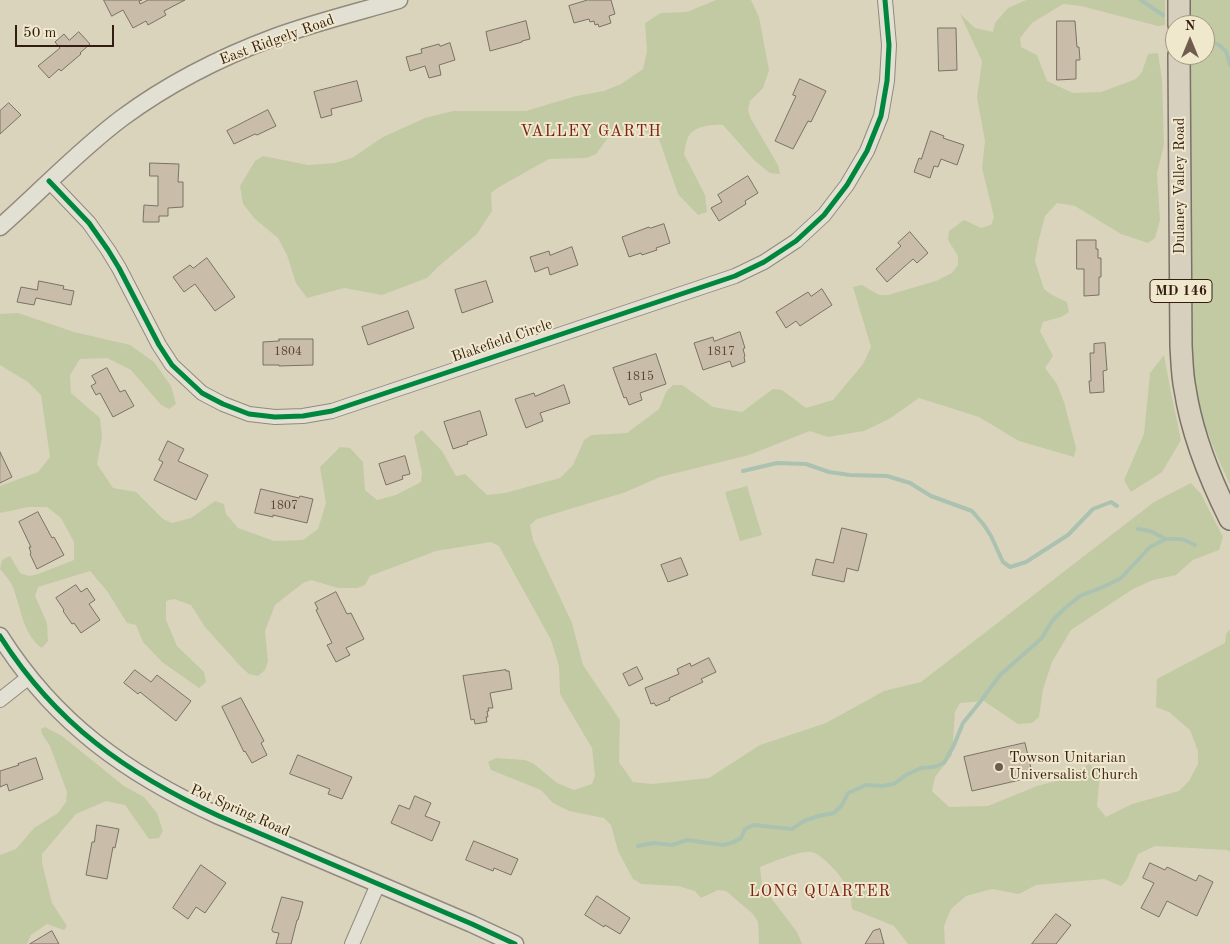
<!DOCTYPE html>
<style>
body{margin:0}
#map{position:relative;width:1230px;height:944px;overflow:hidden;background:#dad4bd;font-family:"Old Standard TT",serif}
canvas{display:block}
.north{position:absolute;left:1165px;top:15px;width:50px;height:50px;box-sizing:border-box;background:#efe8cc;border:1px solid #a59682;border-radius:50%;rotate:0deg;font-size:14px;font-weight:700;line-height:20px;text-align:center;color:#351c13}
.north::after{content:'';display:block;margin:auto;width:18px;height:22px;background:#6f5c4e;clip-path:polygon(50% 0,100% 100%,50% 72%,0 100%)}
.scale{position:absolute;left:15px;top:25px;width:99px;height:22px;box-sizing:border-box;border:2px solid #351c13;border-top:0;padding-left:6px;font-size:15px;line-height:18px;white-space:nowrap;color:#351c13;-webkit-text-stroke:4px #efe8cc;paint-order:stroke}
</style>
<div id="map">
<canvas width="1230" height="944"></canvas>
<div class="north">N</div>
<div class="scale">50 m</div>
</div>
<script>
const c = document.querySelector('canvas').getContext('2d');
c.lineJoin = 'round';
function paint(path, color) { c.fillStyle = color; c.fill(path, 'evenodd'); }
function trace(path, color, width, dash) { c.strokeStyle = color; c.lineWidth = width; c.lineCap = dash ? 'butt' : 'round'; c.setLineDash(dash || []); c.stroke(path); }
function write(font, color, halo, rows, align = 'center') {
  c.font = font + ' "Old Standard TT",serif'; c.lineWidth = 4; c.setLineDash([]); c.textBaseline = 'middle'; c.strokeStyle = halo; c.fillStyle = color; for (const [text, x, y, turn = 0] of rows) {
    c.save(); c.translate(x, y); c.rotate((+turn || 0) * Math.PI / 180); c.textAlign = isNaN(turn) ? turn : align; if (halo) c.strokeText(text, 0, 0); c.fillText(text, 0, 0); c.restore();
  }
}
paint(new Path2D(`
 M716 0H751L759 17 769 70 763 88 750 101 748 110 751 119 778 165 780 174 770 173 755 161 723 125C712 124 694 126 688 137 686 142 685 148 684 154L705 195 707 212 698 215 678 194 659 139 642 130H623L607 139 596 154 587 158 549 159 499 187 491 193 492 211 477 234 439 266 427 278 382 295 344 288 307 298 296 283 287 255 278 238 255 219 243 204 240 186 255 161 263 156 308 165 335 163 352 158 383 137 425 118 453 111H526L576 96 604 91 621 84 643 69 647 51 645 23 661 13 687 12Z
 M1026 0H1165V25L1158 26 1081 6 1063 4 1032 23 1020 38 1021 47 1037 55 1047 81 1073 93 1101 92 1136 79 1142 72 1148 54 1158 53 1162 80 1164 145 1157 173 1160 220 1155 238 1148 243 1121 234 1075 206 1057 203 1045 216 1038 243 1035 261 1044 289 1052 295 1067 302 1069 312 1061 317 1043 322 1040 331 1053 356 1045 368 1057 384 1064 402 1076 448 1074 457 1019 441 979 417 919 398 889 419 864 431 828 437 810 431 749 455 660 477 626 492 537 519 530 525 533 540 572 623 583 665 620 720 619 762 633 782 652 784 709 778 760 745 826 723 884 691 921 682 1154 502 1191 483 1201 494 1223 537 1219 550 1193 560 1176 575 1153 580 1133 589 1071 630 1052 662 1043 689 1039 717 1032 723 1018 724 984 701 960 703 955 712 952 755 935 777 932 791 949 807 988 806 1037 786 1064 779 1089 764 1100 774 1097 806 1106 817 1132 804 1179 791 1189 781 1198 764V751L1190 730 1169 712 1156 707 1157 679 1225 643 1226 634 1230 629V852L1227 850 1155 846 1138 854 1127 880 1121 886 1104 879 1036 885 1019 894 992 889 966 896 951 909 944 926 945 944H908L894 926 852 909C851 903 851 895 849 890 845 880 822 853 811 852 801 850 770 863 760 867L762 886 797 932 802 944H759L758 922 753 914 726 891 718 890 701 898 695 891 678 886 641 884 633 879 618 851 611 825 604 818 569 811 553 803 541 790 491 770 488 762 496 758 525 760 534 764 557 783 574 790 592 784 595 776 592 748 560 694 559 666 551 640 499 546 491 542 436 551 370 576 365 585 357 588H338L311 580 303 583 275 605 265 631 268 661 265 670 258 676 249 674 242 668 205 627 191 605 174 599 166 601V620L177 646 204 672 206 682 199 688 162 662 143 642 136 625 127 623 107 591 90 571 38 587 35 596 47 623 48 641 42 648C22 634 21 606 12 585 9 579 4 574 0 569L2 560 10 556 20 573 29 576 38 574 74 560V542L61 518 47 507H29L0 513V486L38 472 50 457 41 395 28 382 0 365V314L18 313 74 332 130 345 154 362 171 386 176 404 169 409 161 405 131 370 107 358 80 359 70 375 71 393 100 418 102 437 97 464 113 488 136 492 163 519 172 523 191 518 215 501 224 504 226 514 238 528 274 541 303 540 318 529 326 503 320 467 340 447 350 448 363 462 365 490 377 500 396 495 421 482 422 473 414 436 422 430 442 451 456 476 465 474 487 495 505 493 560 478 573 465 584 440 592 435 627 433 659 409 666 392 673 385H682L713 407 742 412 773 389 782 390 806 408 833 400 863 364 871 347 853 287 862 285 879 295H888L936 281 952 273 958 265V256L948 240 949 231 964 220 981 228 991 225 994 217 982 168 985 141 977 97 982 61 960 14 975 28 993 32 995 23 1008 8Z
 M1188 0H1230V485L1216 454 1203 420 1193 386 1190 346 1188 55H1205V25H1188Z
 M1164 355 1171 393 1181 440 1162 472 1131 492 1124 480 1144 434 1150 373Z
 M747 486 762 535 740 541 725 492Z
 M45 727 62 736 124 786 144 797 157 813 163 831 159 838 149 839 125 805 106 801 76 814 42 854V863L52 903 67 926 64 930 47 924 31 935 27 944H0V855L16 849 34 828 58 813 66 802 67 792 50 746 42 734 41 729Z`), '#c2caa4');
trace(new Path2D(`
 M1141 0 1163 15
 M1205 39 1219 45 1226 51 1230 65
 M743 471 777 463 806 464 829 472 850 475 887 476 910 483 931 496 972 511 984 525 991 536 1003 562 1010 567 1026 562 1068 535 1093 509 1111 502 1117 506
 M1138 529 1150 531 1166 539
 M638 846 654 843 672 845 687 840 723 845 734 842 741 838 745 829 754 825 792 829 804 821 818 816 834 813 842 805 848 793 866 785 882 786 894 784 906 775 921 768 934 767 944 763 954 745 963 723 980 702 1000 675 1042 638 1052 621 1064 609 1080 596 1103 587 1121 578 1150 547 1166 539H1182L1195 545`), '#abc2b1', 4);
const building = new Path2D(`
 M104 0H142L139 1 140 4 148 0H185L164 11 166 15 148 25 146 21 133 28 123 10 112 16Z
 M588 0H611L615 14 609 16 611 23 599 27 598 24 595 25 594 21 590 22 589 19 574 23 569 6Z
 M526 21 530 39 522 41V42L490 51 486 32Z
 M1057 21H1075L1077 47H1079L1080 60H1076V79L1057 80Z
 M938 28H956L957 70 939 71Z
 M79 32 90 44 80 53 81 54 61 71 59 69 49 78 38 66 60 48 55 42 64 34 69 40Z
 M450 43 455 60 439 65 441 75 429 78 425 66 410 71 406 57 422 53 421 49 439 44 440 46Z
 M800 79 826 91 811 122 808 121 793 149 775 141 796 96 793 95Z
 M357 81 362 101 331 109 332 115 321 118 314 92Z
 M9 103 21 115 0 134V111Z
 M268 110 276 126 257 135 255 134 234 144 227 131Z
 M931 131 944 136 943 138 964 145 957 165 941 159 938 167 934 166 930 178 914 172 919 158 921 159Z
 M150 163 179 164 178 182H183V207L168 208V216H159V222H143L144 205 158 206V176H150Z
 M748 176 758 193 745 201 746 204 719 221 711 208 722 202 718 195Z
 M664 224 670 243 656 248 657 250 642 255 641 253 629 257 622 237 649 227 650 228Z
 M910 232 928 253 917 263 913 259 887 282 876 269 901 246 898 243Z
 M1077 240H1096V249H1098V258H1101V277H1099V295L1084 296V269H1077Z
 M572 247 578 265 550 275 548 267 535 272 530 257 549 251 550 255Z
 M207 258 235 297 215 311 195 284 184 292 173 277 190 265 193 268Z
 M39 281 64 286 63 289 74 291 71 305 36 298 34 305 17 302 21 287 37 290Z
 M486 281 493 302 462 313 455 290Z
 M822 289 832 305 800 326 796 321 786 328 776 312 808 292 811 296Z
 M408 311 414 328 368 345 362 327Z
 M740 332 745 348 743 349 745 356 744 357 745 362 732 367 730 361 703 370 694 343 713 337 714 341Z
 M279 339H313V365L279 366V365H263V342L279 341Z
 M1105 343 1107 370 1103 371 1104 392 1090 393 1089 381H1091L1090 353H1094V344Z
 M656 354 666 384 640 393 642 400 629 405 626 397 624 398 613 368Z
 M107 368 120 392 125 390 134 406 113 417 100 393 96 395 91 386 96 383 92 376Z
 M564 385 570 403 540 413 543 421 526 428 515 399 534 393 535 396Z
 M480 411 487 435 467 442 468 444 453 449 444 422Z
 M168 441 184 449 178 461 208 475 196 500 154 480 163 462 159 460Z
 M0 452 12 477 0 483Z
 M405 456 410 474 402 476 403 479 386 485 379 464Z
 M261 489 299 498 300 496 313 499 307 523 273 515V517L255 513Z
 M38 512 52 538 54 537 64 555 37 569 30 554 31 553 29 547H31L19 522Z
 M842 528 867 534 858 571 847 568 844 582 812 575 816 559 833 563Z
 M681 558 688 575 668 582 661 565Z
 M76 585 81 592 87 588 95 600 89 604 100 620 81 633 74 623 72 624 63 611 64 610 56 598Z
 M336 592 347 614 351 613 364 639 346 648 350 655 336 662 327 645 332 643 316 610 318 609 315 603Z
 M709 658 716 672 701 679 703 682 669 698 670 700 656 706 654 703 651 704 645 688 679 674 677 669 690 663 691 666Z
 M637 667 643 679 629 686 623 674Z
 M135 670 151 682 157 675 191 701 176 721 140 692 138 694 124 683Z
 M506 670V671H509L512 689 490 693 493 708H488L489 711H487L488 717H486L487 722 475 724 474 719 471 720 463 676Z
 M241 698 264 741 261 743 267 755 252 763 245 751 244 752 222 707Z
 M1025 743 1033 777 972 791 964 757Z
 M298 755 352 777 342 799 328 794 330 789 290 774Z
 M36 758 43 779 9 791 7 784 0 787V771L19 765 18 764Z
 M415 796 431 803 425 816 440 822 432 841 391 823 399 805 409 809Z
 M97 825 119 829 115 848 113 847 107 879 86 875 92 842H94Z
 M474 841 518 859 511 875 494 868 493 871 466 860Z
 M1150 863 1165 870 1167 867 1196 881 1199 875 1213 882 1197 916 1167 901 1159 917 1141 908 1154 883 1143 878Z
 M201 865 226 883 205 913 196 907 188 919 173 908Z
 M597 896 630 918 620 934 605 925 604 927 585 915Z
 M282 897 303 902 298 920H297L291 944H276L279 933 273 932 272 930Z
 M1056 914 1071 925 1056 944H1032Z
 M880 929 884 944H865L873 931Z
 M52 931 59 944H30Z`);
paint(building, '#c9bca8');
trace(building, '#797266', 1);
const minor = new Path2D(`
 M49 181 89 223 108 250 119 268 159 345 172 365 202 393 223 404 249 414 275 417 303 416 332 411 735 276 764 262 796 241 824 215 847 185 867 151 881 116 887 81 889 45 885 0
 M0 700 29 677
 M352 944 378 884`);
const tertiary = new Path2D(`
 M0 227C41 191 78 151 122 118 168 84 221 57 275 37 316 22 358 12 399 0
 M0 636C55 723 127 774 219 816L472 924 515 944`);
const primary = new Path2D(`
 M1179 0V25
 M1179 55 1181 346C1182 360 1182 375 1185 389 1192 435 1209 477 1230 519`);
trace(minor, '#918a7c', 16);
trace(tertiary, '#918a7c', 19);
trace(primary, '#797266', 24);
trace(minor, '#e2dfd3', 14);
trace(tertiary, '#e2dfd3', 16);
trace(primary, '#d7d0bf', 21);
trace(new Path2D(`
 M49 181 89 223 108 250 119 268 159 345 172 365 202 393 223 404 249 414 275 417 303 416 332 411 735 276 764 262 796 241 824 215 847 185 867 151 881 116 887 81 889 45 885 0
 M0 636C55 723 127 774 219 816L472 924 515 944`), '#00873e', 5);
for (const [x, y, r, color] of [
 [999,767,5,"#6f5c4e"]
]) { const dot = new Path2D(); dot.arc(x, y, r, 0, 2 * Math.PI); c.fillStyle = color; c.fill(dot); trace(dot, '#efe8cc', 2); }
write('12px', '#5b4539', null, [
 ["1804",288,352],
 ["1817",721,352],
 ["1815",640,377],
 ["1807",284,506]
]);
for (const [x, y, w] of [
 [1181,291,62]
]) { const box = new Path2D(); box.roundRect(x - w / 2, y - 11.5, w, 23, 4); c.fillStyle = '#efe8cc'; c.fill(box); trace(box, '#351c13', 1); }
write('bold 14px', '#351c13', null, [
 ["MD 146",1181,291]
]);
write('15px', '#351c13', '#efe8cc', [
 ["East Ridgely Road",277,40,-20],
 ["Dulaney Valley Road",1180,186,-90],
 ["Blakefield Circle",502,341,-19],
 ["Pot Spring Road",240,811,24]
]);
write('15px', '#351c13', '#efe8cc', [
 ["Towson Unitarian",1009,758],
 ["Universalist Church",1009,775]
], 'left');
c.letterSpacing = '1px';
write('16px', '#7a1f14', '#efe8cc', [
 ["VALLEY GARTH",591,132],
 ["LONG QUARTER",820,892]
]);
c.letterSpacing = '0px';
</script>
